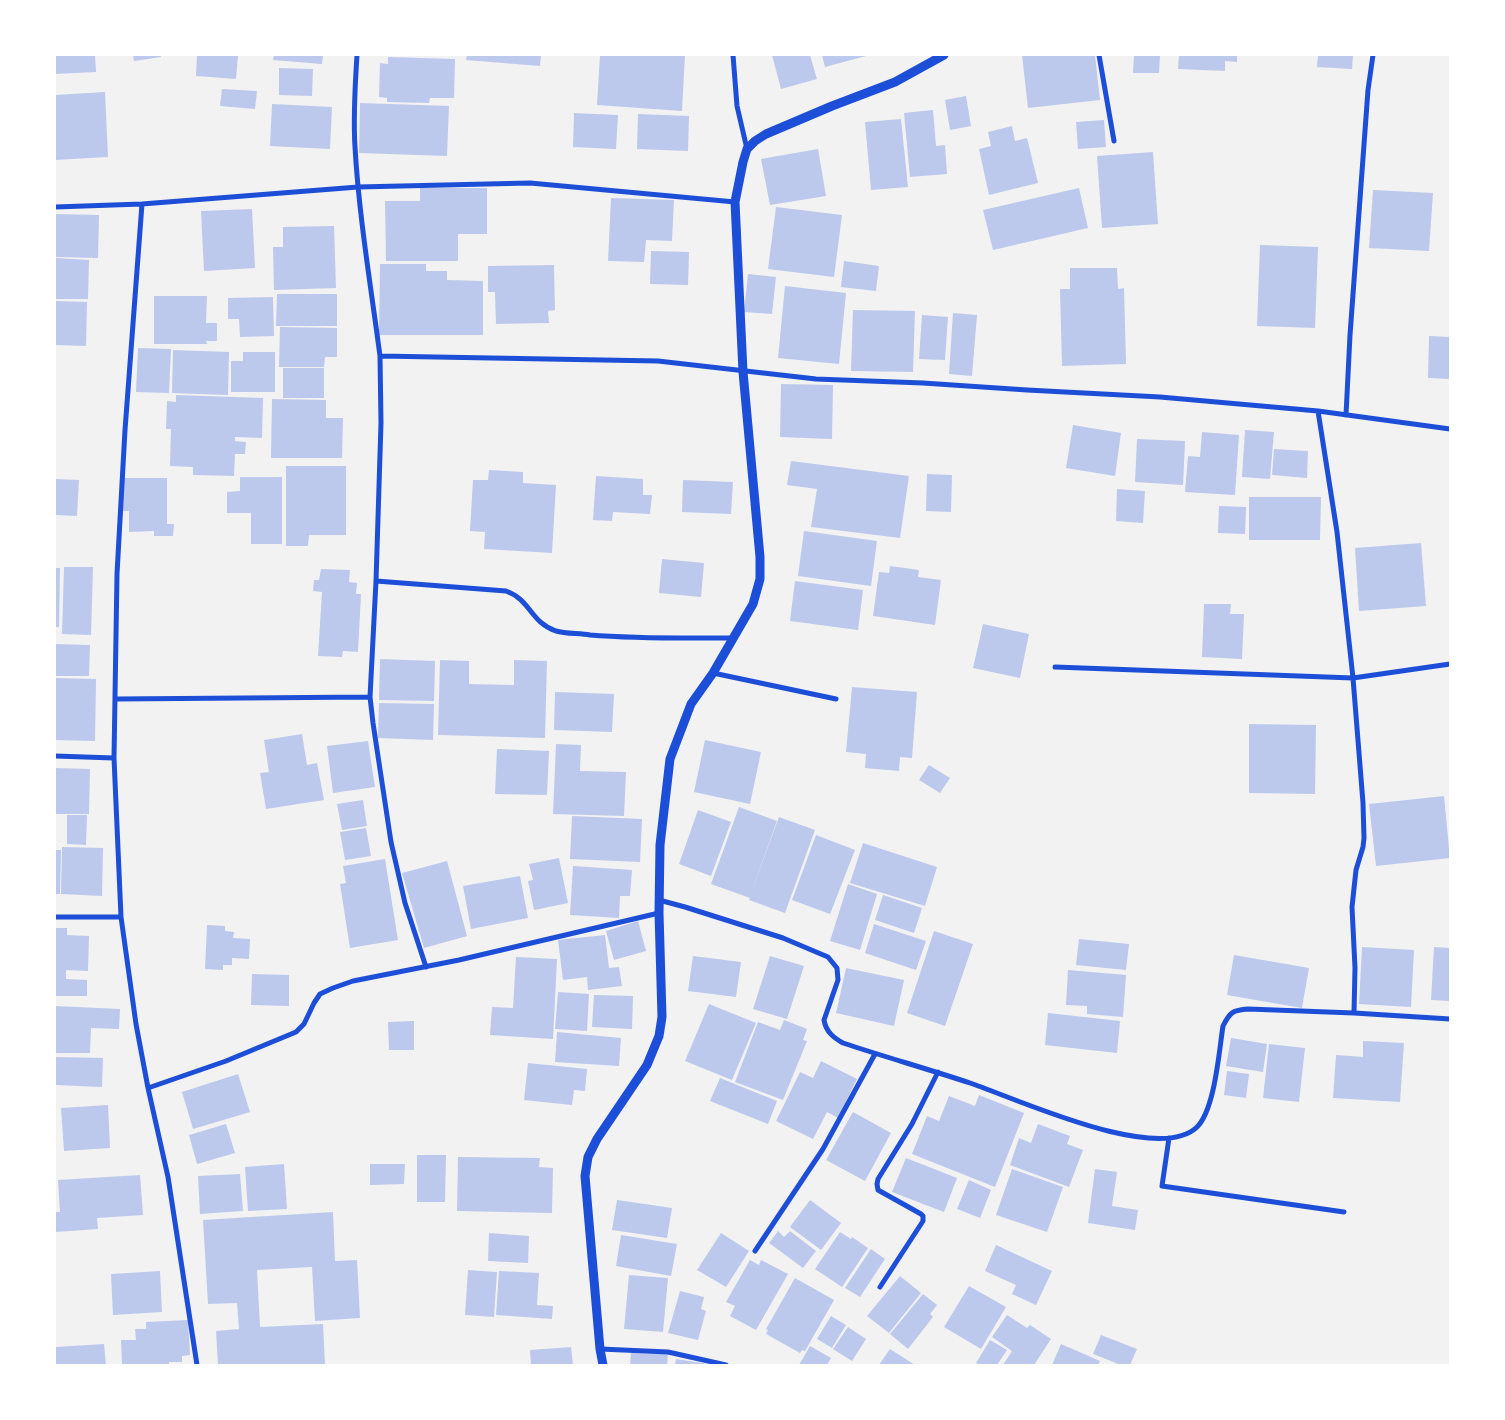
<!DOCTYPE html>
<style>
body{margin:0}
#map{position:relative;width:1505px;height:1420px;overflow:hidden;background:#f2f2f2;font-family:"Source Sans 3",sans-serif}
canvas{display:block}
.frame{position:absolute;inset:0;border:56px solid #fff;pointer-events:none}
</style>
<div id="map">
<canvas width="1505" height="1420"></canvas>
<div class="frame"></div>
</div>
<script>
const c = document.querySelector('canvas').getContext('2d');
c.lineJoin = 'round';
function paint(path, color) { c.fillStyle = color; c.fill(path, 'evenodd'); }
function trace(path, color, width, dash) { c.strokeStyle = color; c.lineWidth = width; c.lineCap = dash ? 'butt' : 'round'; c.setLineDash(dash || []); c.stroke(path); }
paint(new Path2D(`
 M55 55H95L96 72 55 74Z
 M133 55H160L161 57 134 61Z
 M197 55H238L236 79 196 76Z
 M274 55H323L322 64 273 60Z
 M467 55H541L540 66 466 60Z
 M600 55H685L682 111 597 105Z
 M772 55H810L817 79 781 89Z
 M822 55H866V56L825 67Z
 M1022 55H1095L1100 100 1028 108Z
 M1134 55H1160L1159 73H1133Z
 M1179 55H1237V62L1225 61V71L1178 69Z
 M1318 55H1353L1352 69 1317 67Z
 M388 57 455 59 454 98H430L429 103 387 102V98L379 97 380 63 388 64Z
 M279 68 313 69 312 96 279 95Z
 M222 89 257 91 255 109 220 106Z
 M105 92 108 157 55 160V95Z
 M966 96 971 126 950 130 945 100Z
 M360 103 449 106 447 156 359 153Z
 M272 104 332 107 330 149 270 146Z
 M933 110 936 146 945 145 947 174 910 177 904 113Z
 M574 113 618 115 616 149 573 147Z
 M638 114 689 116 688 151 637 149Z
 M901 119 908 187 871 190 865 122Z
 M1104 120 1106 147 1078 149 1076 122Z
 M1012 126 1015 141 1027 138 1038 183 989 195 979 149 991 146 988 132Z
 M818 149 826 196 770 205 761 159Z
 M1153 152 1158 224 1102 228 1097 156Z
 M420 188H487V234H458V261H386L385 201H420Z
 M1079 188 1088 228 993 250 983 210Z
 M1373 190 1433 193 1429 251 1369 248Z
 M611 198 674 200 672 241 646 240 644 262 608 261Z
 M776 207 842 215 834 277 768 269Z
 M252 209 255 268 204 271 201 211Z
 M55 214 99 215 98 258 55 257Z
 M334 226 336 288 274 290 273 247H283V227Z
 M1260 245 1318 247 1315 328 1257 326Z
 M651 251 689 252 688 285 650 284Z
 M55 258 89 260 88 299H55Z
 M844 261 879 266 876 291 841 287Z
 M380 264H426V271H447V280L483 281V335H379Z
 M554 265 555 310 548 311 549 323 496 324 495 292H488V266Z
 M1070 268H1117L1118 289 1124 288 1126 364 1062 366 1060 289H1070Z
 M748 274 776 277 772 314 744 312Z
 M785 286 846 293 839 364 778 358Z
 M277 294H337V326H276Z
 M154 296H207L206 323H217V341H206L207 344H154Z
 M273 297 274 336 240 337 239 319H228V298Z
 M55 301 87 302 86 346 55 345Z
 M853 310 915 311 913 372 851 371Z
 M953 313 977 315 972 376 949 374Z
 M922 315 948 317 945 360 919 359Z
 M280 327 337 328V357H325L324 367H279Z
 M1429 336 1450 337V379L1428 378Z
 M138 348 171 349 169 393 136 392Z
 M173 350 229 352 228 395 172 393Z
 M243 352H275V392H231V361H243Z
 M283 368H324V398H283Z
 M781 384 833 385 832 439 780 437Z
 M176 395 263 398 262 438 235 437V441L246 442 245 454H235L234 476 193 475V467L170 466 171 429H166L167 401 176 402Z
 M272 399 326 400V418H343L342 458H271Z
 M1073 425 1121 433 1115 476 1066 468Z
 M1245 430 1274 432 1270 479 1242 477Z
 M1202 432 1239 435 1235 495 1185 492 1188 456 1200 457Z
 M1137 439 1185 441 1183 485 1135 482Z
 M1274 449 1308 451 1307 478 1272 475Z
 M791 461 909 476 900 538 811 527 817 489 787 485Z
 M286 466H346V535H309L308 546H286Z
 M489 470 523 472V483L556 485 552 553 484 549 485 532 470 531 473 480H488Z
 M927 474 952 475 951 512 926 511Z
 M596 476 643 479V495H652L650 514 613 512 612 521 593 520Z
 M240 477H282V544H251V513H227V492L240 491Z
 M123 478H167V524H174L173 536H154V531L129 532V511H123Z
 M55 479 79 480 77 516 55 515Z
 M683 480 733 482 731 514 682 512Z
 M1117 489 1145 491 1143 523 1116 521Z
 M1249 497H1321L1320 540H1249Z
 M1219 506 1246 507 1245 534 1218 533Z
 M804 531 877 541 871 586 798 576Z
 M1421 543 1426 606 1359 611 1355 548Z
 M662 559 704 563 701 597 659 593Z
 M890 566 919 570 918 577 941 580 935 625 873 616 879 572 889 573Z
 M64 567H93L91 635 62 634Z
 M55 568H60L59 627H55Z
 M321 569 350 570 349 582 357 583 356 594H361L358 652 343 651 342 657 318 656 322 592 313 591 314 580H319Z
 M795 581 863 590 858 630 790 621Z
 M1204 604H1231L1230 614H1244L1242 659 1202 657Z
 M983 624 1029 634 1020 678 973 668Z
 M55 644 90 645 89 676H55Z
 M380 659 435 661 434 701 379 700Z
 M440 660 469 661V684L514 685V660L547 661 545 738 438 735Z
 M55 678 96 679 95 741 55 740Z
 M852 687 917 692 912 758 900 757 899 771 865 768 866 754 846 752Z
 M555 692 614 694 612 732 554 730Z
 M379 703 434 704 433 740 378 738Z
 M1249 724 1316 725 1315 794 1249 793Z
 M302 734 307 765 317 763 324 800 266 809 260 773 269 772 264 740Z
 M705 740 761 752 750 804 694 792Z
 M368 741 375 787 333 793 327 746Z
 M556 744 581 745 580 771 626 772 624 816 553 814Z
 M497 749 549 751 547 795 495 794Z
 M929 765 950 778 940 793 919 780Z
 M55 768 90 769 89 814H55Z
 M1444 796 1450 858 1376 866 1369 804Z
 M363 800 367 826 342 830 337 804Z
 M739 807 777 821 750 896 779 817 815 830 785 913 749 900 750 898 711 884Z
 M698 810 731 822 711 876 679 864Z
 M67 815H87L86 845 67 844Z
 M572 816 642 819 640 862 570 859Z
 M366 828 371 856 345 860 340 832Z
 M816 835 855 850 830 914 792 900Z
 M863 843 937 867 925 906 850 883Z
 M62 847 103 848 102 896 61 894Z
 M55 850H61L60 894H55Z
 M559 858 568 903 534 910 528 881 533 880 529 864Z
 M385 859 398 940 350 948 340 884 346 883 343 866Z
 M447 861 467 936 424 948 402 873Z
 M573 866 632 870 630 896H620L619 918 570 915Z
 M520 876 528 918 471 929 463 886Z
 M848 884 877 894 860 950 830 941Z
 M883 895 922 908 914 933 875 920Z
 M638 921 646 951 614 960 606 931Z
 M874 924 926 941 916 970 865 953Z
 M207 925 225 926V931L234 932 233 938 250 939 249 959 232 958V965H223V970L205 969Z
 M55 928H67V935L89 936 88 971 66 970V979L87 980V996H55Z
 M934 931 973 944 945 1026 907 1013Z
 M605 935 609 968 619 967 622 986 588 990 587 977 563 980 558 940Z
 M1079 939 1129 944 1126 970 1076 965Z
 M1362 947 1414 950 1411 1007 1359 1004Z
 M1434 947 1450 948V1001L1431 1000Z
 M1234 955 1309 968 1302 1008 1227 995Z
 M693 956 741 962 736 997 688 991Z
 M770 956 804 966 787 1019 753 1009Z
 M516 957 557 959 553 1039 490 1035 492 1007 513 1008Z
 M846 968 904 980 894 1026 836 1013Z
 M1068 970 1126 975 1123 1017 1087 1014V1006L1066 1005Z
 M252 974 289 975V1006L251 1005Z
 M558 992 589 994 587 1031 555 1029Z
 M594 995 633 996 632 1029 592 1027Z
 M709 1004 756 1023 732 1080 685 1061Z
 M55 1006 120 1009 119 1029 91 1028 90 1053H55Z
 M1048 1013 1120 1021 1117 1053 1045 1045Z
 M784 1020 807 1029 803 1040 807 1041 783 1100 735 1082 758 1022 780 1030Z
 M414 1021V1050H389L388 1022Z
 M557 1032 621 1038 619 1066 555 1062Z
 M1231 1038 1267 1044 1263 1072 1226 1066Z
 M1363 1041 1404 1043 1400 1102 1333 1098 1336 1055 1363 1057Z
 M1269 1044 1305 1048 1299 1102 1263 1098Z
 M55 1057 103 1058 102 1087 55 1085Z
 M821 1061 857 1079 838 1118 827 1112 813 1139 776 1121 800 1072 813 1078Z
 M528 1063 587 1069 585 1091 574 1090 572 1105 524 1100Z
 M1227 1071 1249 1074 1246 1098 1224 1095Z
 M238 1074 250 1112 193 1129 182 1092Z
 M720 1078 777 1101 768 1124 710 1101Z
 M979 1095 1024 1113 995 1187 912 1154 927 1116 939 1121 949 1096 975 1106Z
 M108 1105 110 1148 64 1151 61 1108Z
 M853 1112 891 1133 865 1181 826 1160Z
 M226 1124 235 1153 197 1164 189 1135Z
 M1038 1124 1070 1136 1067 1144 1083 1150 1069 1187 1010 1165 1019 1138 1031 1143Z
 M417 1155H446L445 1202H417Z
 M458 1157 540 1158 539 1167 553 1168 552 1213 457 1211Z
 M906 1158 957 1178 944 1212 892 1192Z
 M284 1164 287 1209 248 1211 245 1167Z
 M370 1164H405L404 1184 370 1185Z
 M1012 1169 1063 1187 1047 1232 996 1215Z
 M1095 1169 1117 1172 1112 1206 1138 1210 1135 1230 1088 1223Z
 M240 1174 243 1211 200 1214 198 1176Z
 M140 1175 143 1215 97 1218 98 1229 55 1232V1212H60L58 1180Z
 M969 1180 991 1190 980 1218 957 1209Z
 M617 1200 672 1208 667 1238 612 1230Z
 M810 1200 841 1223 821 1250 790 1227Z
 M333 1212 335 1261 357 1260 360 1318 315 1321 312 1267 257 1270 260 1327 323 1324 325 1365H218L216 1331 239 1329 237 1303 208 1304 203 1220Z
 M778 1231 784 1237 790 1231 816 1251 803 1268 769 1243Z
 M840 1232 851 1239 852 1237 868 1248 842 1287 815 1269Z
 M489 1233 529 1236 528 1263 488 1261Z
 M721 1233 749 1251 726 1287 697 1270Z
 M621 1235 677 1244 671 1276 616 1266Z
 M996 1245 1052 1271 1036 1305 1012 1294 1016 1285 985 1271Z
 M871 1249 885 1259 860 1297 845 1288Z
 M750 1260 759 1265 761 1260 788 1274 756 1330 730 1316 735 1306 726 1302Z
 M468 1270 497 1272 494 1317 465 1315Z
 M160 1271 162 1312 113 1315 111 1274Z
 M499 1271 539 1273 537 1305 553 1306 552 1319 496 1315Z
 M629 1275 668 1278 663 1332 624 1329Z
 M900 1276 921 1293 889 1333 867 1316Z
 M795 1278 834 1300 805 1351 802 1350 800 1353 766 1334 768 1330 766 1329Z
 M969 1286 1006 1307 981 1349 944 1327Z
 M680 1291 704 1297 701 1309 706 1311 698 1340 668 1333Z
 M923 1294 937 1305 930 1314 933 1317 908 1349 890 1334Z
 M1007 1315 1027 1328 1030 1325 1051 1339 1034 1365H1003L1012 1351 992 1337Z
 M831 1316 846 1325 832 1348 817 1339Z
 M188 1320 190 1355 182 1356V1362H169V1365H122L121 1340H136L135 1329H146V1322Z
 M848 1327 866 1339 852 1361 833 1349Z
 M1101 1335 1137 1349 1130 1365H1121L1093 1354Z
 M990 1340 1007 1350 997 1365H980L976 1363Z
 M104 1344 106 1365H55V1347Z
 M1061 1344 1100 1361 1098 1365H1052Z
 M810 1346 831 1358 827 1365H799Z
 M571 1347 573 1365H531L530 1350Z
 M890 1349 915 1365H879Z
 M631 1353 668 1354 667 1365H630Z
 M676 1359 708 1364V1365H675Z`), '#bdc9ec');
trace(new Path2D(`
 M357 55C355 86 353 116 355 147 359 217 371 287 380 356L381 423 376 581 370 697 373 723 391 842 405 903 426 967
 M733 55 737 106 747 149
 M1099 55 1114 141
 M142 204 125 430 117 574 114 758 121 917 136 1024 148 1088 168 1177 197 1365
 M55 207 142 204 358 187 530 183 735 202
 M380 356 658 361 816 379 923 383 1027 390 1160 397 1318 411 1450 429
 M1318 411 1337 532 1353 678 1363 803 1364 838 1363 847 1356 870 1352 907 1355 968 1354 1013
 M1346 415 1350 335 1368 90 1373 55
 M376 581 506 591C531 600 530 622 556 631 566 634 580 633 590 635 638 639 685 638 733 638
 M1055 667 1353 678 1450 664
 M713 673 836 699
 M116 699 370 697
 M55 756 114 758
 M659 900 685 907 783 938 828 957 837 968 838 980 824 1020C826 1032 834 1038 843 1043 885 1057 928 1069 970 1083 1015 1098 1158 1165 1197 1127 1215 1109 1219 1051 1223 1026 1230 1012 1233 1010 1248 1009L1354 1013 1450 1019
 M55 917H121
 M148 1088 226 1061 296 1032 304 1024 314 1003 320 994 333 988 353 981 459 960 659 913
 M1169 1138 1162 1186 1344 1212
 M755 1251 823 1149 875 1054
 M880 1287 923 1221V1216L921 1214 878 1190 877 1184 878 1179 912 1124 938 1072
 M600 1349 668 1352 726 1365`), '#1d4ed8', 5);
trace(new Path2D(`
 M603 1365 600 1349 585 1176 588 1157 597 1139 647 1065 659 1036 662 1017 659 913 660 845 670 759 691 704 713 673 753 604 760 579V557L743 372 735 202 743 162 747 149 755 141 766 134 832 106 895 82 944 55`), '#1d4ed8', 9);
</script>
